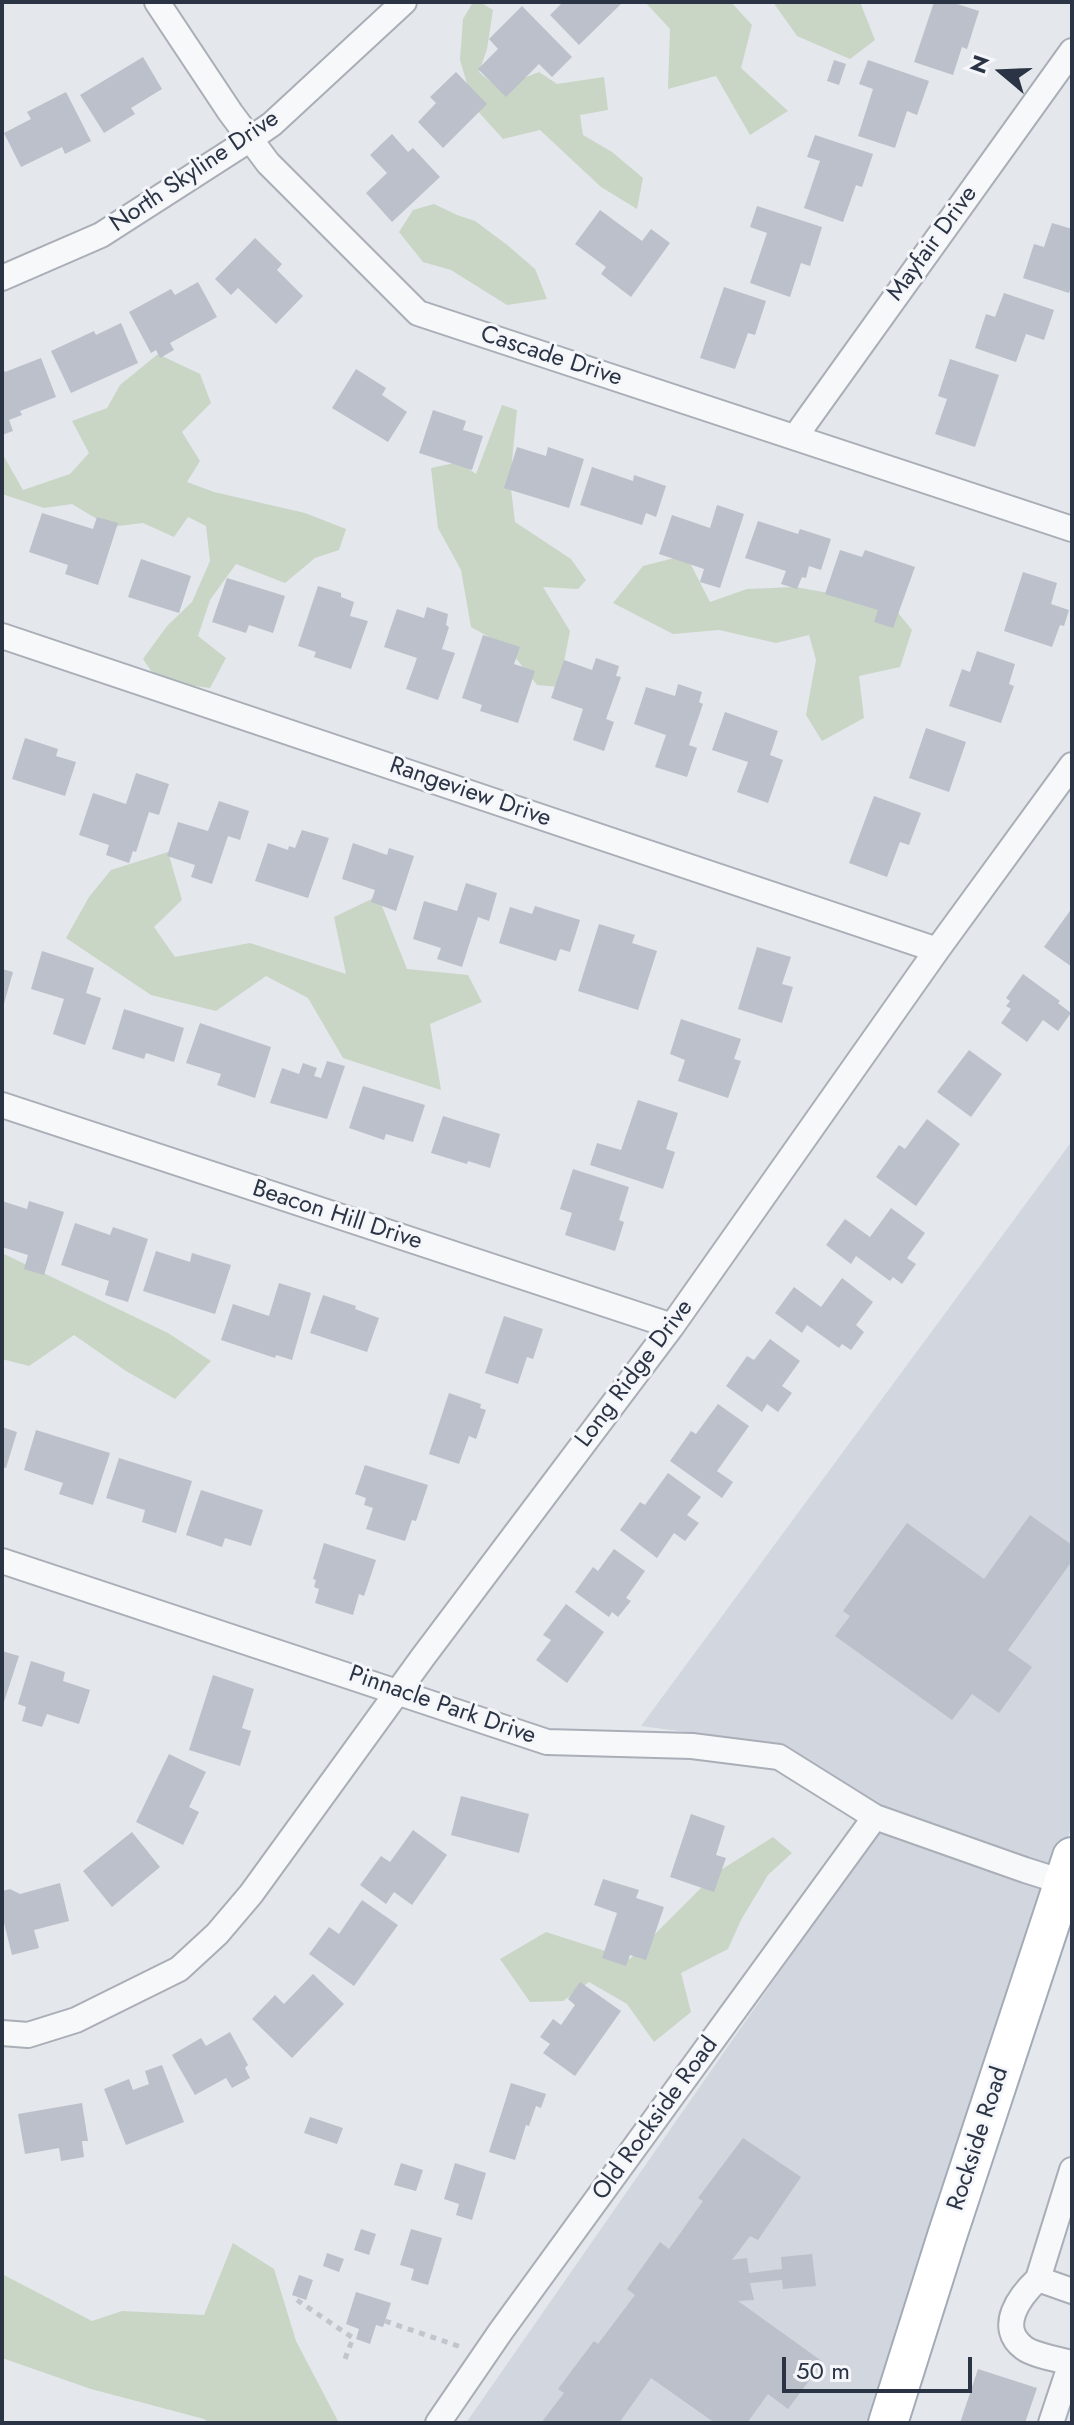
<!DOCTYPE html>
<style>
body{margin:0}
#map{position:relative;width:1074px;height:2425px;overflow:hidden;background:#e4e7ec;font-family:Jost,sans-serif}
canvas{display:block}
.frame{position:absolute;inset:0;border:4px solid #2b3445;pointer-events:none}
.north{position:absolute;left:962px;top:32px;width:80px;height:80px;-webkit-text-stroke:6px #f4f6f9;paint-order:stroke;rotate:289deg;font-size:22px;font-weight:700;line-height:32px;text-align:center;color:#2b3445}
.north::after{content:'';display:block;margin:auto;width:28px;height:36px;background:#2b3445;clip-path:polygon(50% 0,100% 100%,50% 72%,0 100%)}
.scale{position:absolute;left:782px;top:2357px;width:190px;height:36px;box-sizing:border-box;border:4px solid #2b3445;border-top:0;padding-left:10px;font-size:24px;line-height:28px;white-space:nowrap;color:#2b3445;-webkit-text-stroke:6px #f4f6f9;paint-order:stroke}
</style>
<div id="map">
<canvas width="1074" height="2425"></canvas>
<div class="frame"></div>
<div class="north">N</div>
<div class="scale">50 m</div>
</div>
<script>
const c = document.querySelector('canvas').getContext('2d');
c.lineJoin = 'round';
function paint(path, color) { c.fillStyle = color; c.fill(path, 'evenodd'); }
function trace(path, color, width, dash) { c.strokeStyle = color; c.lineWidth = width; c.lineCap = dash ? 'butt' : 'round'; c.setLineDash(dash || []); c.stroke(path); }
function write(font, color, halo, rows, align = 'center') {
  c.font = font + ' Jost,sans-serif'; c.lineWidth = 6; c.setLineDash([]); c.textBaseline = 'middle'; c.strokeStyle = halo; c.fillStyle = color; for (const [text, x, y, turn = 0] of rows) {
    c.save(); c.translate(x, y); c.rotate((+turn || 0) * Math.PI / 180); c.textAlign = isNaN(turn) ? turn : align; if (halo) c.strokeText(text, 0, 0); c.fillText(text, 0, 0); c.restore();
  }
}
paint(new Path2D(`
 M1072 1141V1825L871 2423H466L891 1812 784 1745 641 1726Z`), '#d2d6de');
paint(new Path2D(`
 M473 2H480L493 10 487 49 479 72 498 88 539 72 557 84 604 77 608 110 580 115 583 135 612 152 643 178 637 209 601 187 540 130 503 139 474 107 460 60 463 19Z
 M645 2H731L752 25 741 68 788 111 750 135 716 76 668 89 670 29Z
 M773 2H860L875 40 850 59 797 36Z
 M434 204 457 215 475 221 506 244 535 269 547 299 507 305 451 270 423 262 399 232 413 210Z
 M158 354 200 374 211 403 182 432 200 461 187 482 214 492 305 513 346 529 339 550 315 558 285 583 236 564 210 600 198 636 226 658 210 688 158 681 143 659 167 626 192 602 210 561 206 526 188 517 174 537 143 523 110 527 72 504 44 508 2 494V453L23 490 70 474 89 453 72 421 107 408 120 385Z
 M502 405 517 410 510 481 515 522 571 559 586 580 578 589 543 587 570 631 559 687 537 685 507 647 471 627 461 570 438 528 431 468 459 462 476 474Z
 M686 555 710 602 747 589 795 587 891 604 912 630 900 667 859 676 864 718 822 741 806 715 816 660 809 635 776 643 719 630 673 634 613 603 643 566Z
 M168 852 182 900 154 927 175 957 250 943 346 974 334 917 378 896 407 969 468 975 482 1002 430 1024 441 1090 343 1058 308 998 266 976 216 1011 151 995 66 938 89 897 111 870Z
 M2 1253 168 1333 211 1361 175 1399 126 1371 74 1335 29 1366 2 1359Z
 M773 1837 792 1853 768 1875 741 1920 728 1949 681 1973 691 2012 654 2042 627 2004 589 1982 563 2001 530 2002 500 1959 546 1932 630 1959 716 1873Z
 M233 2243 274 2269 296 2341 339 2423H209L204 2419 91 2389 2 2358V2274L92 2321 122 2311 204 2315Z`), '#c9d6c5');
paint(new Path2D(`
 M563 2H623L579 45 550 15Z
 M934 2H951L979 11 967 49 962 47 953 75 914 62Z
 M522 6 572 57 552 77 539 64 506 97 478 69 498 49 489 39Z
 M143 57 162 89 131 108 135 114 104 133 80 95Z
 M834 60 846 64 839 85 827 81Z
 M868 60 929 81 917 115 907 111 895 148 858 136 873 89 859 84Z
 M456 72 487 104 443 148 418 122 436 103 430 97Z
 M66 92 91 141 65 154 62 147 21 167 4 133 31 119 27 112Z
 M392 134 408 152 413 148 440 177 392 222 366 193 387 173 370 155Z
 M815 135 873 154 862 187 856 185 843 222 804 208 820 161 807 157Z
 M757 206 822 227 810 266 801 263 790 297 750 283 767 233 750 227Z
 M600 210 642 241 651 229 670 243 631 297 601 274 606 267 575 244Z
 M1052 223 1072 229V283L1069 293 1023 278 1034 244 1044 247Z
 M255 238 282 264 277 270 303 296 276 324 238 288 231 295 215 279Z
 M198 282 217 317 170 343 174 350 160 358 156 350 151 353 129 312 171 289 175 295Z
 M724 287 766 301 755 335 748 333 735 369 700 358Z
 M1004 293 1054 310 1044 340 1026 334 1016 362 975 348 986 314 995 317Z
 M121 323 138 363 71 393 51 351 94 331 96 335Z
 M41 358 56 397 20 411 22 415 9 420 13 431 2 435V366L5 372Z
 M950 359 999 375 975 447 935 434 947 399 938 396Z
 M356 369 386 388 382 395 407 412 388 442 332 408Z
 M433 410 466 421 463 430 483 436 472 470 419 453Z
 M517 447 546 456 548 447 584 459 569 508 504 488Z
 M592 467 633 481 634 475 666 486 656 517 646 513 642 525 580 505Z
 M717 505 744 514 720 588 700 582 704 569 659 554 672 515 710 528Z
 M42 513 93 529 97 517 118 523 98 585 65 574 68 565 29 552Z
 M758 521 798 534 800 529 831 539 821 570 809 566 806 578 802 577 797 589 781 584 786 571 745 558Z
 M840 550 862 557 865 550 915 567 893 628 874 622 878 610 825 594Z
 M141 559 191 576 179 613 128 597Z
 M1023 572 1057 583 1051 604 1069 610 1064 626 1060 625 1052 647 1004 631Z
 M227 578 285 596 273 633 249 625 246 633 212 622Z
 M318 586 341 593V597L354 602 350 616 368 621 351 669 314 657 316 652 298 646Z
 M427 607 448 614 446 625 449 627 442 649 455 653 438 700 406 689 417 658 384 647 397 609 424 618Z
 M483 635 520 647 514 664 535 671 518 723 480 711 482 705 462 698Z
 M977 651 1015 664 1009 684 1014 686 1001 723 949 706 962 669 970 672Z
 M596 658 619 666 616 676 621 677 606 719 614 722 604 751 573 740 583 709 551 698 564 660 592 670Z
 M678 684 702 692 699 702 703 704 689 745 697 748 687 777 655 767 666 735 634 724 646 687 675 696Z
 M725 712 778 731 770 755 783 760 768 803 737 792 748 762 712 750Z
 M926 728 966 742 949 792 909 778Z
 M25 738 58 749 56 756 76 762 65 796 12 779Z
 M136 773 169 784 159 815 149 812 136 852 133 851 129 863 106 855 109 845 79 835 93 793 126 804Z
 M874 796 921 813 909 845 900 842 887 877 849 863Z
 M219 801 249 811 240 840 228 836 212 884 191 877 195 865 167 856 178 822 208 831Z
 M302 830 329 838 308 898 255 881 268 843 288 850 289 846 295 848Z
 M353 843 387 855 389 848 414 856 396 911 371 902 375 890 342 879Z
 M466 883 497 893 489 921 478 917 462 967 437 959 441 948 413 939 424 901 457 911Z
 M535 906 580 920 570 952 560 949 556 961 499 943 510 907 532 914Z
 M1072 908V967L1044 947Z
 M599 924 635 935 632 943 657 951 638 1010 578 991Z
 M757 947 791 957 782 984 793 987 782 1023 738 1009Z
 M42 951 94 968 86 993 101 998 85 1045 53 1034 64 999 31 989Z
 M2 969 13 972 3 1007H2Z
 M1023 974 1060 1001 1058 1003 1071 1013 1058 1031 1043 1020 1027 1042 1001 1023 1011 1009 1006 1006 1010 1001 1006 998Z
 M124 1009 184 1028 174 1062 146 1053 144 1059 112 1049Z
 M681 1019 741 1039 734 1059 741 1061 728 1098 678 1081 685 1060 670 1054Z
 M200 1023 271 1047 255 1098 217 1085 221 1074 186 1063Z
 M969 1050 1002 1074 971 1117 937 1092Z
 M327 1061 345 1066 327 1119 270 1103 282 1068 299 1074 303 1063 317 1068 314 1076 321 1078Z
 M363 1086 425 1105 413 1142 386 1134 384 1140 349 1128Z
 M638 1100 678 1113 666 1149 675 1152 663 1189 590 1165 597 1143 621 1150Z
 M443 1116 500 1134 490 1168 468 1161 467 1164 431 1153Z
 M927 1119 960 1144 916 1206 876 1177 899 1145 905 1149Z
 M573 1169 629 1187 619 1220 624 1222 615 1251 565 1235 572 1213 560 1209Z
 M2 1201 27 1209 29 1201 64 1212 44 1275 24 1269 28 1255 2 1247Z
 M891 1208 925 1233 907 1258 916 1264 902 1284 893 1277 890 1281 856 1256 851 1264 826 1245 845 1219 870 1237Z
 M75 1223 110 1235 113 1227 148 1239 128 1302 105 1295 109 1281 61 1265Z
 M156 1251 190 1262 192 1253 231 1265 215 1314 143 1291Z
 M842 1278 873 1302 856 1325 864 1332 851 1350 842 1344 839 1348 807 1325 802 1333 775 1313 794 1287 821 1307Z
 M279 1283 311 1293 292 1360 276 1355 275 1358 221 1340 233 1304 269 1316Z
 M323 1295 356 1306 355 1309 379 1318 367 1352 310 1333Z
 M504 1316 543 1329 533 1359 527 1357 518 1384 485 1373Z
 M770 1339 800 1361 782 1386 792 1393 778 1412 767 1404 762 1412 726 1386 747 1356 754 1360Z
 M449 1393 481 1404 480 1408 486 1410 476 1439 469 1436 459 1464 429 1454Z
 M718 1404 749 1426 717 1471 733 1482 722 1498 670 1461 691 1431 696 1434Z
 M2 1427 17 1432 6 1468 2 1467Z
 M36 1430 110 1453 93 1505 59 1494 63 1483 24 1470Z
 M119 1458 192 1481 176 1533 142 1522 145 1510 106 1498Z
 M365 1465 428 1485 416 1521 412 1520 405 1541 366 1529 373 1508 364 1505 366 1498 355 1494Z
 M668 1473 701 1497 687 1515 699 1523 685 1541 674 1533 657 1558 620 1530 640 1502 645 1505Z
 M201 1490 263 1510 251 1546 225 1538 222 1547 186 1535Z
 M1030 1515 1072 1545V1561L1008 1650 1032 1667 999 1713 972 1694 952 1720 835 1636 850 1616 843 1611 907 1523 984 1579Z
 M324 1543 376 1560 364 1596 359 1594 353 1615 315 1603 319 1589 314 1587 316 1580 313 1579Z
 M614 1549 645 1571 626 1598 631 1601 618 1617 612 1612 609 1617 575 1592 593 1567 598 1571Z
 M566 1604 604 1632 567 1683 536 1660 551 1640 543 1635Z
 M2 1651 19 1656 3 1705H2Z
 M31 1661 65 1672 63 1681 90 1690 79 1724 47 1714 42 1727 22 1721 26 1707 18 1704Z
 M213 1675 254 1689 242 1728 251 1731 240 1766 189 1750Z
 M169 1754 206 1772 189 1807 199 1812 183 1845 136 1822Z
 M461 1796 529 1814 519 1853 451 1835Z
 M691 1814 725 1826 716 1855 726 1858 714 1892 670 1877Z
 M413 1830 447 1855 412 1905 394 1892 386 1904 360 1885 381 1856 390 1862Z
 M132 1832 160 1867 112 1907 83 1871Z
 M603 1879 639 1890 636 1898 664 1907 646 1960 630 1955 626 1966 602 1958 617 1913 594 1905Z
 M60 1883 69 1921 34 1930 39 1948 12 1955 2 1915V1891L10 1889 20 1894Z
 M362 1900 398 1925 354 1986 309 1954 329 1927 339 1934Z
 M313 1974 344 2004 292 2058 252 2019 275 1995 284 2004Z
 M580 1982 621 2011 575 2076 543 2053 550 2044 540 2037 553 2019 561 2025 575 2005 568 1999Z
 M230 2032 248 2065 245 2068 250 2078 232 2088 226 2078 195 2095 172 2055 201 2038 206 2046Z
 M162 2065 184 2122 126 2145 104 2089 129 2079 133 2090 149 2084 145 2071Z
 M511 2083 546 2094 541 2108 536 2106 529 2126 526 2125 515 2160 489 2152Z
 M82 2103 88 2141H82L84 2157 61 2161 59 2148 25 2154 18 2114Z
 M310 2117 343 2128 337 2144 304 2133Z
 M743 2138 801 2177 758 2240 750 2236 732 2260 747 2258 749 2273 782 2269 781 2257 812 2254 816 2286 783 2289 782 2280 750 2283 754 2300 738 2301 823 2362 788 2409 768 2394 747 2423H715L651 2378 619 2423H541L564 2393 558 2389 594 2341 598 2344 635 2295 627 2289 660 2242 669 2249 703 2201 698 2198Z
 M401 2163 423 2170 416 2191 394 2185Z
 M455 2163 486 2173 472 2220 456 2215 459 2204 444 2199Z
 M361 2229 376 2234 369 2255 354 2250Z
 M411 2229 442 2238 428 2285 411 2280 414 2269 400 2265Z
 M327 2253 344 2259 339 2272 323 2266Z
 M299 2275 313 2280 306 2300 292 2295Z
 M356 2292 391 2303 383 2327 376 2325 370 2344 356 2339 359 2329 346 2324Z
 M978 2369 1037 2388 1025 2423H960Z`), '#bbc0ca');
const minor = new Path2D(`
 M157 2 230 112 268 163 418 313 1072 529
 M2 278 101 235 249 140 272 124 404 2
 M795 437 1072 51
 M2 636 937 950
 M2 1105 672 1326
 M2 1561 547 1742 692 1746 779 1757 875 1817 1025 1870 1063 1882H1072
 M2 2033 28 2035 76 2020 179 1969 217 1934 251 1894 423 1657 672 1326 937 950 1072 765
 M1038 2279 1072 2170
 M1072 2291 1038 2279C1020 2296 996 2327 1024 2348 1033 2355 1060 2360 1072 2363
 M438 2423 501 2331 875 1817
 M1051 2423 1071 2363`);
const primary = new Path2D(`
 M888 2423 947 2236 1072 1857`);
trace(minor, '#a9aeb7', 28);
trace(primary, '#a3abb8', 42);
trace(new Path2D(`
 M297 2300 353 2338 345 2359
 M385 2321 461 2347`), '#c2c5cb', 5, [6, 6]);
trace(minor, '#f7f8fa', 24);
trace(primary, '#fff', 38);
write('24px', '#2b3445', '#f4f6f9', [
 ["North Skyline Drive",195,172,-34],
 ["Mayfair Drive",933,244,-54],
 ["Cascade Drive",551,357,18],
 ["Rangeview Drive",470,793,19],
 ["Beacon Hill Drive",337,1216,18],
 ["Long Ridge Drive",635,1374,-53],
 ["Pinnacle Park Drive",442,1706,19],
 ["Old Rockside Road",656,2119,-54],
 ["Rockside Road",979,2139,-72]
]);
</script>
